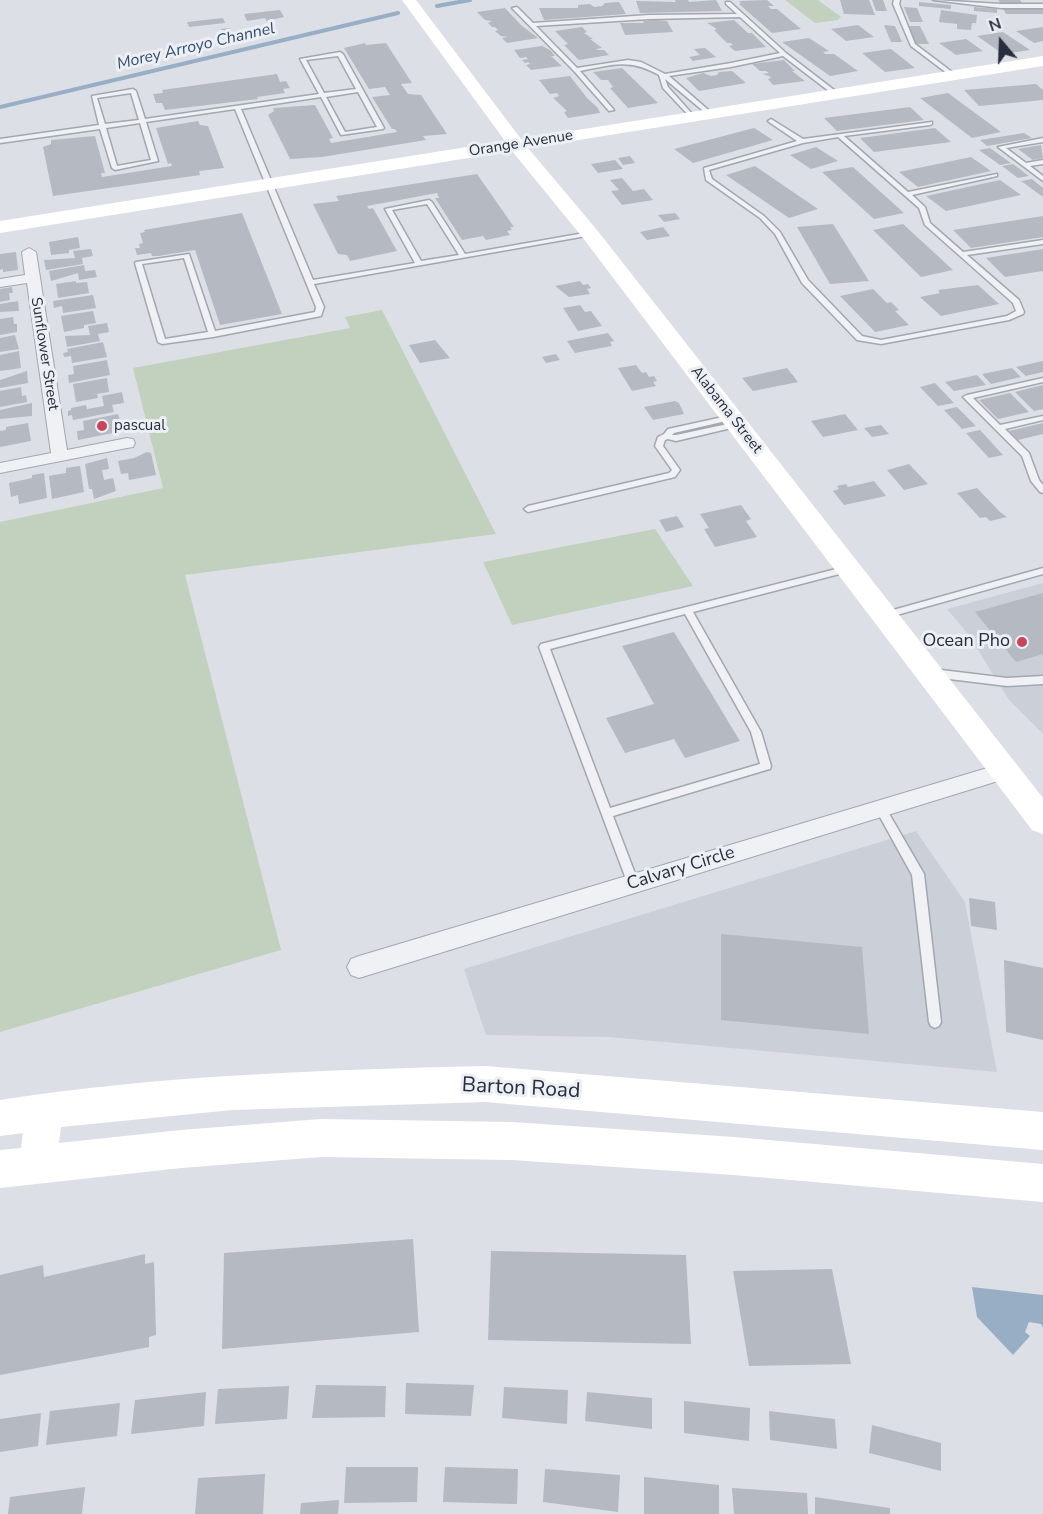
<!DOCTYPE html>
<style>
body{margin:0}
#map{position:relative;width:1043px;height:1514px;overflow:hidden;background:#dce0e6;font-family:"Nunito Sans",sans-serif}
canvas{display:block}
.north{position:absolute;left:971px;top:12px;width:60px;height:60px;-webkit-text-stroke:4px #eceff4;paint-order:stroke;rotate:341deg;font-size:16px;font-weight:700;line-height:24px;text-align:center;color:#272e3c}
.north::after{content:'';display:block;margin:auto;width:21px;height:27px;background:#272e3c;clip-path:polygon(50% 0,100% 100%,50% 72%,0 100%)}
</style>
<div id="map">
<canvas width="1043" height="1514"></canvas>
<div class="north">N</div>
</div>
<script>
const c = document.querySelector('canvas').getContext('2d');
c.lineJoin = 'round';
function paint(path, color) { c.fillStyle = color; c.fill(path, 'evenodd'); }
function trace(path, color, width, dash) { c.strokeStyle = color; c.lineWidth = width; c.lineCap = dash ? 'butt' : 'round'; c.setLineDash(dash || []); c.stroke(path); }
function write(font, color, halo, rows, align = 'center') {
  c.font = font + ' "Nunito Sans",sans-serif'; c.lineWidth = 6; c.setLineDash([]); c.textBaseline = 'middle'; c.strokeStyle = halo; c.fillStyle = color; for (const [text, x, y, turn = 0] of rows) {
    c.save(); c.translate(x, y); c.rotate((+turn || 0) * Math.PI / 180); c.textAlign = isNaN(turn) ? turn : align; if (halo) c.strokeText(text, 0, 0); c.fillText(text, 0, 0); c.restore();
  }
}
paint(new Path2D(`
 M1043 583V734L1009 700 968 634 947 609Z
 M916 831 965 902 997 1072 609 1037 486 1035 464 969Z`), '#cbcfd8');
paint(new Path2D(`
 M785 0H818L841 17 838 20 815 23Z
 M382 310 496 534 185 575 281 950 0 1032V522L163 488 133 368 350 328 345 317Z
 M655 529 693 586 512 625 483 562Z`), '#c2d0be');
paint(new Path2D(`
 M972 1287 1043 1295V1328L1041 1324 1029 1322 1025 1332 1030 1336 1013 1355 977 1317Z`), '#98aec5');
trace(new Path2D(`
 M437 6 470 0
 M0 107 398 13`), '#98aec5', 4);
paint(new Path2D(`
 M675 0H688L689 2 716 0 722 11 640 13 636 1 676 2Z
 M767 0 774 6H768L771 9H777L801 29 772 33 739 4 741 3 739 1Z
 M840 0H869L875 15 844 14Z
 M872 0H883L887 11H876Z
 M998 0H1020L1023 4H1002Z
 M619 2 626 14 544 20 539 8H578V5L590 4 594 7 602 6 605 3Z
 M919 2 951 5V9L919 6Z
 M904 7 917 8 923 22H910Z
 M974 7 997 9V13L974 11Z
 M505 8 521 25 538 38 507 43 502 38 508 37 501 36 495 31 498 30 495 27H492L488 23 492 21 485 20 477 12Z
 M1003 9H1043V14H1006Z
 M280 10 284 17 267 21 265 18 247 21 244 14Z
 M941 10 977 15 976 23H972L971 30 957 29V24L939 22Z
 M223 18 225 23 189 27 187 22Z
 M656 20 667 21 673 32 625 35 620 23H644L643 21Z
 M734 20 748 33H752L766 47 735 51 729 46 733 45 731 43H727L714 30 717 29 707 23Z
 M858 25 874 37 846 41 831 29Z
 M884 25 895 26 902 42H891Z
 M908 26H920L929 44H916Z
 M582 27 587 32 584 33 593 39H590L602 48 596 49 598 50H604L609 55 579 60 564 45 568 44 555 31Z
 M1043 27V41L1034 43 1016 31Z
 M230 28 234 36 224 37 221 29Z
 M1003 32 1030 50 1003 54 977 36Z
 M809 38 829 51 823 52 826 54H834L858 71 830 76 782 42Z
 M966 39 983 51 956 55 939 43Z
 M365 43 366 45 386 43 412 83 401 84 408 94 421 95 447 134 423 136 426 140 322 157 290 159 268 115 274 111 273 108 315 105 333 138 329 139 331 143 397 132 395 129H392L372 97 390 95 385 87 369 89 344 48Z
 M542 46 550 50 555 56H551L562 66 531 70 526 65 530 64 528 62 525 63 522 60 528 59 526 57 520 58 514 50Z
 M705 48 716 57 693 61 689 57 700 55 694 49Z
 M891 49 915 68 885 72 862 53Z
 M784 60 795 71H792L805 81 773 85 768 79 771 78 769 76 762 74 769 73 766 71H760L752 64Z
 M622 68 658 103 628 108 610 88 613 87 608 80H601L593 72Z
 M732 71 746 83 699 91 686 78 703 73 711 76 717 75 719 72Z
 M277 74 280 82 286 81 290 88 283 89 285 93 257 97 258 99 165 110 162 103H156L153 94 163 93 162 90Z
 M570 76 587 98 598 108 600 113 568 118 564 112 567 111 553 98 559 96 557 93 550 94 539 80Z
 M1036 84 1043 90V100L979 106 964 90Z
 M948 93 1001 132 972 138 920 98Z
 M910 107 924 120 837 131 824 118Z
 M198 121 200 125 208 126 224 168 199 171 200 175 53 196 43 147 51 144V140L95 136 105 173H101L102 177 172 166 171 163 168 164 156 128Z
 M754 128 773 140 693 163 674 149Z
 M935 128 951 142 874 152 860 138Z
 M1024 133 1032 138 987 146 980 140Z
 M1041 145 1043 158 1033 160 1018 149Z
 M816 147 838 161 811 169 790 155Z
 M990 148 1011 163 1000 165 979 150Z
 M630 156 635 163 623 165 618 158Z
 M971 157 991 171 918 187 899 172Z
 M615 160 623 169 598 173 591 164Z
 M1013 164 1029 176 1018 178 1002 166Z
 M755 166 818 209 789 218 726 175Z
 M853 167 904 213 874 219 822 172Z
 M477 174 514 227H510L512 230 507 231 510 235 486 240 483 236 462 240 435 198H439L437 193 367 206 369 209 373 208 397 251 350 261 347 255 338 254 313 204 339 201 336 196Z
 M622 178 633 191 644 189 653 200 622 205 611 191 619 190 610 180Z
 M1032 179 1043 188V197L1021 181Z
 M1000 180 1021 195 946 211 926 196Z
 M242 213 282 314 220 325 195 250 158 256H152L151 253 137 255 135 248H140L139 244 143 243 140 233 145 232 144 230Z
 M675 213 680 219 664 222 658 215Z
 M1043 216V237L971 248 953 230Z
 M833 224 869 281 830 284 797 227Z
 M903 224 953 270 921 277 873 230Z
 M663 227 670 236 647 240 640 232Z
 M78 237 80 248 69 250V253L51 255 49 242Z
 M91 249 93 256 82 258 83 264 46 270 44 260 75 258 73 251Z
 M1043 249V271L1005 277 986 258Z
 M16 252 18 270 3 272V269L0 270V254Z
 M84 265 85 271 95 270 97 277 79 280 78 273 51 281 49 271Z
 M76 281V283L87 282 89 293 58 298 56 284Z
 M580 281 583 285 588 284 591 288 587 289 590 294 569 297 555 286Z
 M978 285 999 304 941 316 920 297 940 293 938 290Z
 M12 287 13 293H9L10 300 0 302V289Z
 M873 289 887 303 891 302 899 310 895 311 909 325 875 332 840 296Z
 M93 295 96 308 63 313 62 306 54 308 53 301Z
 M18 301 19 311 0 312V304Z
 M580 305 585 312 591 311 602 326 578 331 563 308Z
 M93 311 96 323 84 325V328L64 332 61 316Z
 M13 317 14 324H17V332L0 335V319Z
 M107 323 109 332 98 334 100 341 67 347 65 336 90 335 88 326Z
 M608 333 614 341 610 342 612 346 575 353 567 341Z
 M15 335 19 349 0 352V338Z
 M435 340 450 358 420 363 409 345Z
 M103 342 107 357 72 363 71 356 64 357 63 353 68 352 67 349Z
 M19 351 21 368 0 371V355Z
 M556 354 560 360 546 363 542 357Z
 M107 360 110 375 69 383 68 375 74 374 73 366Z
 M1043 361V372L1026 376 1016 367Z
 M636 365 642 373 646 372 649 377 654 376 657 381 653 382 656 386 632 391 618 368Z
 M787 368 798 382 753 391 742 378Z
 M1012 368 1021 377 991 384 982 374Z
 M27 371 28 383 0 388V380Z
 M977 375 986 385 954 391 945 382Z
 M107 378 109 392 97 394 98 398 76 402 73 384Z
 M935 383 954 403 938 406 920 387Z
 M1043 385V409L1034 411 1015 392Z
 M21 387 22 396 26 395 27 402 0 407V391Z
 M122 392 124 403 112 405 114 412 73 420 72 415 68 416V411L71 410V408L86 405 87 409 104 406 102 396Z
 M1010 393 1029 412 998 419 979 400Z
 M675 401 679 403 684 414 653 420 644 407Z
 M32 403V416L0 419V410Z
 M957 407 976 426 962 429 944 410Z
 M118 414 123 431 78 440 77 431 84 430 83 421Z
 M845 414 858 430 823 437 811 421Z
 M28 423 31 441 0 447V431L6 430V427Z
 M1043 423V434L1018 440 1009 431Z
 M881 425 889 434 872 437 864 428Z
 M980 430 1003 455 989 458 966 433Z
 M147 452 151 453 156 475 129 480 128 473 121 474 118 461 134 458Z
 M107 458 109 469 102 470 104 480 113 478 116 491 94 499 92 489H89L85 464Z
 M909 464 928 484 904 490 887 470Z
 M80 466 84 492 52 499 49 476 66 473V468Z
 M44 473 47 498 19 504 18 495 11 497 9 483 32 478V475Z
 M874 481 886 496 844 505 833 491 839 489 837 486 846 484 848 487Z
 M977 488 1000 512 1007 517 990 521 986 517 980 518 957 493Z
 M741 505 751 519 746 521 757 537 715 547 704 529 709 528 700 514Z
 M677 516 684 527 666 532 659 520Z
 M1043 593V654L1016 662 975 612Z
 M674 632 740 741 685 758 674 739 625 753 606 718 654 704 622 646Z
 M969 898 995 902 997 930 971 926Z
 M721 934 862 947 869 1034 721 1020Z
 M1004 960 1043 968V1040L1006 1032Z
 M413 1239 419 1332 222 1349 224 1253Z
 M491 1251 686 1255 691 1344 488 1340Z
 M145 1254V1264L154 1262 156 1335 149 1337V1347L0 1375V1275L43 1265 44 1277Z
 M832 1269 851 1364 749 1366 733 1271Z
 M406 1383 474 1385 471 1416 405 1414Z
 M316 1385 386 1386 385 1417 312 1418Z
 M289 1386 287 1419 215 1424 218 1389Z
 M504 1387 568 1390 567 1424 502 1418Z
 M206 1392 204 1426 131 1434 135 1400Z
 M587 1392 652 1398V1429L585 1421Z
 M684 1401 750 1408 749 1441 684 1433Z
 M120 1403 117 1436 46 1445 50 1411Z
 M769 1411 835 1419 837 1449 770 1440Z
 M41 1413 38 1446 0 1452V1419Z
 M872 1425 941 1443V1471L869 1453Z
 M346 1467H418L417 1502 344 1503Z
 M445 1467 518 1469 517 1504 443 1502Z
 M545 1469 620 1475 618 1512 543 1502Z
 M265 1474 263 1514H195L198 1478Z
 M644 1477 719 1485V1514H644Z
 M85 1487 82 1514H8L10 1497Z
 M732 1488 807 1493 808 1514H734Z
 M815 1497 890 1508V1514H815Z
 M339 1500 338 1514H300L301 1503Z`), '#b4b9c2');
const lane = new Path2D(`
 M894 0H900L899 4 915 44 956 75V77H952L911 46 893 4Z
 M933 0 1001 4H1043V8H1001Z
 M726 2H730L786 53 838 93V95H834L783 56 731 67 669 76 713 114 708 115 665 79 668 87 695 117 692 119 663 88 659 75C629 58 612 65 580 71L614 110 609 111 574 71 512 8 517 7 533 23 649 15 737 14 726 4ZM740 17 780 53 731 63 665 74 641 62 628 60 577 68 536 26 649 19Z
 M340 52 343 54 384 128 383 129 341 135 321 97 241 109 313 280 415 263 385 209 429 200 432 202 465 254 590 232 593 234 592 235 314 284 324 307 321 316 213 337 162 344 158 342 135 263 136 262 189 254 215 331 315 312 316 307 235 109 146 122 158 161 115 170 112 168 100 129 0 143V139L99 125 92 96 133 89 136 91 145 119 319 94 300 59ZM338 56 356 89 324 93 306 60ZM358 92 377 127 345 132 326 97ZM131 93 139 120 105 124 97 98ZM140 123 151 160 117 166 106 128ZM427 204 459 255 421 261 392 210ZM184 258 208 332 165 339 142 264Z
 M771 119 803 139 932 122V124L930 125 844 136 908 192 997 174V176L912 195 925 207 930 223 963 252 1043 240V244L967 255 1019 300 1024 312 1023 314 1009 320 881 344 857 340 802 283 775 234 760 218 706 180 704 168 797 141 769 122 768 121ZM838 137 919 208 925 225 1013 303 1016 311 1007 316 881 340 862 336 808 280 780 232 764 216 712 179 709 170 803 143Z
 M1043 138V142L1006 148 1026 163 1043 160V164L1030 166 1043 176V181L998 147Z
 M1043 378V382L973 398 1000 425 1043 416V420L1005 429 1029 453 1039 480 1043 485V493L1040 492 1031 481 1022 456 963 397 967 395Z
 M732 415H735V419L674 433 672 435H676L737 422H740V426L676 441 668 439 665 440 663 446 680 470 675 477 528 512 524 509 528 506 669 473 672 470 655 446 658 437 664 434 668 429Z
 M848 566 853 569 851 571 693 612 761 732 771 766 770 769 766 770 613 816 639 884 637 887 633 889 629 887 539 647 541 644ZM685 614 751 732 760 764 610 808 550 649Z
 M1043 568V574L886 618 881 615 886 612Z
 M933 669 1007 678 1043 676V684L1007 686 933 677 928 673Z
 M880 804 884 805 924 874 941 1022 939 1026 935 1028 931 1026 929 1022 912 875 875 808 876 805Z`);
const street = new Path2D(`
 M29 248 36 252 67 450 127 438 133 439 135 443 133 447 127 448 0 473V463L51 453 27 283 0 287V279L25 275 22 252Z
 M1004 763 1011 765 1015 771 1011 777 359 978 351 975 347 967 351 959 359 956Z`);
trace(lane, '#a2a7b0', 3);
trace(street, '#a2a7b0', 2);
paint(lane, '#eff1f5');
paint(street, '#eff1f5');
paint(new Path2D(`
 M402 0H416L521 139 1043 56V66L528 148 597 230 1043 798V834L1032 830 583 238 512 151 0 233V221L505 141Z
 M485 1066 1043 1112V1150L485 1102 232 1110 61 1127 59 1143 181 1130 321 1119 512 1122 734 1137 1043 1164V1202L734 1175 512 1160 321 1157 181 1168 0 1188V1150L21 1148 23 1133 0 1136V1100C161 1075 323 1070 485 1066Z`), '#fff');
for (const [x, y, r, color] of [
 [102,426,6,"#c84459"],
 [1022,642,6,"#c84459"]
]) { const dot = new Path2D(); dot.arc(x, y, r, 0, 2 * Math.PI); c.fillStyle = color; c.fill(dot); trace(dot, '#eceff4', 2); }
write('15px', '#272e3c', '#eceff4', [
 ["Orange Avenue",521,144,-9],
 ["Sunflower Street",44,354,81],
 ["Alabama Street",726,410,52]
]);
write('15px', '#272e3c', '#eceff4', [
 ["pascual",114,426]
], 'left');
write('italic 16px', '#334d6e', '#eceff4', [
 ["Morey Arroyo Channel",196,47,-13]
]);
write('18px', '#272e3c', '#eceff4', [
 ["Ocean Pho",1010,642]
], 'right');
write('18px', '#272e3c', '#eceff4', [
 ["Calvary Circle",681,869,-17]
]);
write('21px', '#272e3c', '#eceff4', [
 ["Barton Road",521,1089,3]
]);
</script>
